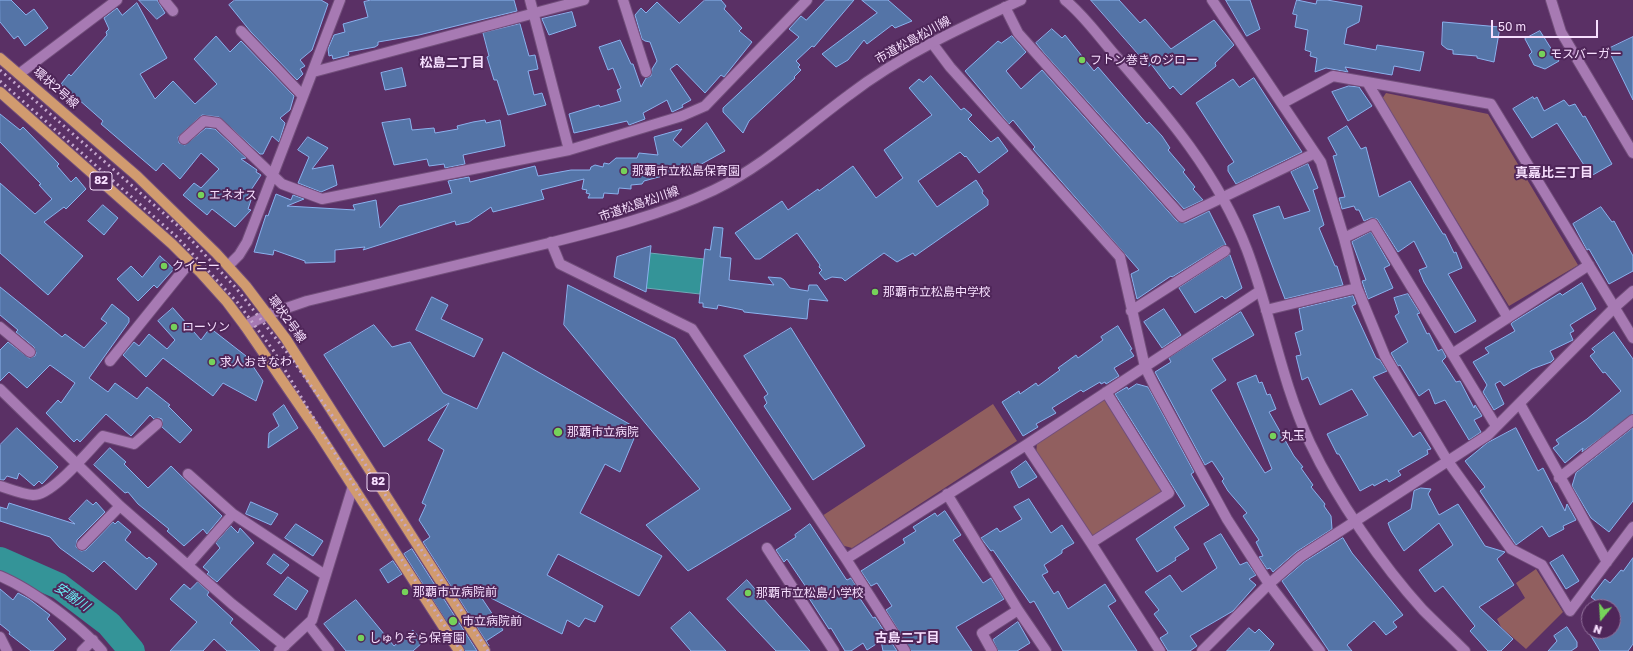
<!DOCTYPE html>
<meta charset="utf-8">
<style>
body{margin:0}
#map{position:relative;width:1633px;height:651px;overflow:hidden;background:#5a3065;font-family:"Golos Text",sans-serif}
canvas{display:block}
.north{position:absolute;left:1581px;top:599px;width:40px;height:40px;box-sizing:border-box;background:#4f2659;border:1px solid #92709b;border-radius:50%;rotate:198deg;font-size:11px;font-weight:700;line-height:16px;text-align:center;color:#f7dffe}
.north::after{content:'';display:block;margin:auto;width:14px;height:18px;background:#76d25a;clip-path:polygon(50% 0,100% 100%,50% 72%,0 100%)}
.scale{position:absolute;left:1491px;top:20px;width:107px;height:18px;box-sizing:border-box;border:2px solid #f7dffe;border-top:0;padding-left:5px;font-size:12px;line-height:14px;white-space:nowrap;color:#f7dffe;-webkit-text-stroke:3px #4f2659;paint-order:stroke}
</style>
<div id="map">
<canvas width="1633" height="651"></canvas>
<div class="north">N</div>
<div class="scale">50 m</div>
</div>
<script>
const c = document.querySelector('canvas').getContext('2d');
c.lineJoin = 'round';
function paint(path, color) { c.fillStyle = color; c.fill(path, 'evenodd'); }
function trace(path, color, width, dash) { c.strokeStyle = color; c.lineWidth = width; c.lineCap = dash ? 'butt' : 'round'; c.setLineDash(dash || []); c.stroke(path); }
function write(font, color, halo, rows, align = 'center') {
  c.font = font + ' "Golos Text","Noto Sans JP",sans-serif'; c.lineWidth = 4; c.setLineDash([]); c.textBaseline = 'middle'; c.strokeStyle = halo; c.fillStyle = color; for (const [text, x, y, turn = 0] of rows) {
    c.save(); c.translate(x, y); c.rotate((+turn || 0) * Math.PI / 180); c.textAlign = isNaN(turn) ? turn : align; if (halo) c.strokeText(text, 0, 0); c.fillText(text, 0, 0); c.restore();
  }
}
paint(new Path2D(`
 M1386 93 1488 114 1578 265 1509 306 1382 99Z
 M1105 398 1164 490 1093 537 1036 456 1037 442Z
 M993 404 1017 441 852 548 841 545 822 516Z
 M1536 569 1563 612 1526 649 1501 627 1497 619 1525 598 1516 583Z`), '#915f5f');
const water = new Path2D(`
 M650 253 704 259 700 294 646 288Z`);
paint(water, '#349498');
trace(water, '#6eaab7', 1);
trace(new Path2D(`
 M0 560 59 586 109 624 132 651`), '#349498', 26);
const building = new Path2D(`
 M0 0H11L26 15 34 9 48 28 25 46 18 36 14 39 0 22Z
 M139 0H157L165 13 157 19Z
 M235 0H321L328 4 312 50 300 60 305 66 300 69 303 74 297 80 251 32 229 5Z
 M371 0H514L517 11 419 35 378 42V45L375 47 348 52 349 55 333 59 332 55 329 56 328 49 334 35 345 32 343 24 368 17 364 2Z
 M705 0H721L726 6 724 9 742 28 739 31 752 42 724 77 721 75 705 93 677 64 670 69 691 100 682 105 683 107 672 112 667 100 643 113 645 119 629 125 627 121 574 133 569 114 599 105 600 107 621 101 617 90 621 88 613 68 608 70 599 47 620 40 631 64H633L641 87 646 78 651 76 652 69 657 61 650 42 645 41 642 39 635 15 641 8 646 13 657 2 679 23Z
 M826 0H854L814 47 812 46 796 61 800 65 798 67 801 70 794 77 795 78 749 121 743 133 723 112V108L799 37 789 29 801 16 806 20Z
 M862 0H888L912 21 895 28 892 25 867 44 864 40 848 60 836 67 822 54 877 13Z
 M1091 0H1119L1140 23 1145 19 1171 49 1214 20 1234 45 1215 63 1216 66 1181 95 1173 86 1170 89 1151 64 1149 66Z
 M1226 0H1250L1260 29 1247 36Z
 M1297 0 1316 4 1317 0H1327L1362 6 1359 22 1347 28 1344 44 1376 50 1377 45 1424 52 1420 71 1394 66 1392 75 1345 67 1348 72 1326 68 1315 72 1317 58 1310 56 1311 52 1305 50 1308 30 1295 27 1297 15 1293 14Z
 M137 3 167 58 140 74 155 99 173 81 195 104 217 84 194 59 216 36 230 52 241 41 294 96 290 110 280 118 285 123 279 142 272 136 263 154H260L219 117 202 115 178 137 179 143 185 145 206 128 215 129 246 158 241 159 257 170 256 172 261 175 247 196 251 200 248 209 251 210 235 227 212 209 207 215 183 195 194 183 201 188 219 169 201 153 180 179 163 163 156 171 101 124 103 121 61 84 69 74 71 76 107 35 106 32 109 29 104 18 117 8 122 15Z
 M572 12 576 26 549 35 542 19Z
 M1443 22 1500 27 1494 62 1477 58V56L1453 54V50L1447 49 1442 45Z
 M520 24 529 56 535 55 538 69 528 71 534 95 542 93 546 105 508 115 497 80H494L487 57 489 56 483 33Z
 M1052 29 1062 38 1065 35 1094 71 1098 67 1147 124 1149 122 1162 136 1170 148 1168 150 1185 170 1183 172 1195 187 1193 189 1203 200 1184 209 1044 53 1036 43Z
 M1540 31 1559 61 1545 69 1534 65 1529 55 1532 52 1525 39Z
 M1012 36 1026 52 1006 71 1021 89 1042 70 1177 221 1185 223 1209 211 1226 245 1222 246 1172 277 1171 276 1137 299 1131 274 1139 270 1033 149 1035 147 1013 120 1009 124 965 71 998 41 1001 43Z
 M1633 37V100L1608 49Z
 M402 68 406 86 385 90 381 73Z
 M931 76 961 110 964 108 972 115 968 119 991 142 998 137 1008 151 979 173 966 156 965 157 960 152 918 181 937 207 976 180 983 191 982 193 988 200V205L915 256 913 253 897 262 884 253 845 281 842 278 832 277 825 280 819 273 822 270 819 267 820 265 797 233 760 259H755L735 233 782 201 788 210 818 189 819 191 853 166 876 198 903 178 884 150 932 115 909 88 919 79 923 82Z
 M1254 78 1302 152 1236 184 1228 171V166L1234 162 1196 103 1233 79 1239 87Z
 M1349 86 1359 87 1372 106 1348 121 1332 92Z
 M1533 97 1534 99 1537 97 1544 111 1564 100 1569 106 1575 104 1583 117 1585 116 1612 164 1591 176 1557 123 1532 138 1513 109Z
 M0 114 20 130 23 127 59 164 57 166 71 182 76 177 86 189 66 209 64 207 44 222 83 256 48 295 0 253V183L35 214 52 199 39 185 41 184 0 142Z
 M410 119 412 130 434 128 435 133 458 129 457 126 473 122 485 120 486 123 500 120 505 146 463 155 465 164 445 168 444 164 429 166 427 159 394 165 382 123Z
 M707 123 725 151 696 167 644 181 642 184 631 185V189L619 188 618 194 604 193 603 198H588L590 194 586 193 587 190 582 189 584 179 541 190 544 199 493 212 491 207 469 222 456 225 455 221 363 250 365 247 335 250V262L305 263V261L274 250 273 255 254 252 266 215 268 216 276 194 291 200 293 195 304 199 287 206 355 210 353 205 376 200 380 228 399 206 452 193 448 181 469 177 470 182 535 166 538 176 571 170H590L591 167 595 165 603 167 604 163 609 164 616 158H637L639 153 658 155 654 137 682 129 673 140 681 147Z
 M1347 126 1361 149 1366 147 1379 197 1410 181 1443 234H1445L1454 253 1456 252 1462 268 1448 274 1476 321 1455 333 1424 282 1419 270 1427 267 1414 241 1398 252 1377 219 1371 218 1364 221 1359 210H1356L1354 206 1342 209 1339 198 1345 197 1333 156 1337 155 1328 138Z
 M308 137 328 148 312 169 333 165 337 185 321 192 298 183 309 157 298 150Z
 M1308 164 1318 188 1313 190 1324 225 1319 228 1335 266H1337L1343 285 1285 299 1253 215 1279 206 1284 219 1310 211 1291 172Z
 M103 205 118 218 104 235 88 221Z
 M1601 207 1612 222 1614 221 1633 256V271L1609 284 1589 249 1587 250 1573 224Z
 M714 227 723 228 720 257 731 258 729 280 774 285 768 277 781 278 784 280 790 288 808 291 809 285H817L828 301 809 299 807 319 744 312 743 310 718 305 717 309 703 307V303H699L705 249 710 250Z
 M1371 232 1390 265 1384 268 1393 288 1368 299 1362 281 1366 280 1352 242Z
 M651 246 646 292 614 277 617 257Z
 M1230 255 1242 288 1225 299 1222 296 1195 313 1179 288Z
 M160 256 174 269 157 288 154 285 138 301 117 279 131 266 142 277Z
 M1582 283 1596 309 1570 325 1574 331 1570 333 1573 340 1550 351 1554 359 1551 362 1532 369 1504 386 1500 381 1495 384 1504 404 1494 410 1483 392 1487 385 1473 362 1489 353 1485 348 1515 331 1511 324 1513 322 1560 293 1562 295Z
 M568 285 675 339 791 509 688 571 646 525 700 489 564 325Z
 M0 287 62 337 65 334 84 348 107 323 101 319 112 304 129 318V322L89 378 108 392 115 383 137 399 147 387 170 405 168 406 192 430 180 443 162 427V419L159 418 154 419 150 415 131 436 106 414 80 442 77 439 74 442 46 413 58 400 61 403 75 383 50 365 27 388 9 372 0 381V350L8 342 29 358 35 356 36 353 34 347 16 332 18 330 0 315Z
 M1408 294 1420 313 1417 314 1427 334 1429 333 1438 351 1442 349 1446 357 1442 361 1445 365 1456 382 1460 381 1474 408 1475 405 1482 416 1474 420 1481 432 1469 440 1445 400 1435 404 1429 389 1419 396 1400 365 1398 366 1391 353 1408 342 1395 316 1399 313 1394 298Z
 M1353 296 1356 304 1352 306 1376 358 1380 360 1387 371 1373 377 1413 437 1420 432 1431 449 1427 450 1428 454 1398 471 1401 475 1389 482 1387 479 1374 486 1373 484 1360 491 1339 454H1337L1327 434 1368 415 1352 389 1320 405 1308 377 1302 380 1296 356 1301 355 1295 333 1303 330 1299 309Z
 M432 297 448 305 441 319 483 339 474 357 416 330Z
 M173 308 201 340 210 328 246 356 263 381 256 401 223 383 213 396 163 358 146 377 123 355 134 342 139 346 149 334 167 349 175 340 158 321Z
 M1164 309 1181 335 1162 348 1144 322Z
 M1241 312 1254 335 1212 359 1226 380 1211 390 1265 473 1272 469 1237 383 1256 375 1259 383 1262 382 1267 395 1270 394 1276 409 1269 412 1294 456 1303 467 1301 468 1313 485 1311 487 1325 504 1324 506 1331 516 1332 529 1296 552 1273 572 1270 568 1267 569 1259 557 1263 556 1256 542 1259 540 1243 516 1247 513 1228 491 1222 481 1224 479 1212 461 1205 465 1155 372 1171 362 1169 358Z
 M374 325 392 347 410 342 443 393 477 409 503 352 638 429 620 472 605 464 580 513 662 556 639 596 558 554 547 575 603 606 595 622 585 618 579 627 567 620 562 634 477 591 503 630 486 641 489 646 423 542 430 537 419 520 426 505 422 503 444 450 428 440 449 403 384 447 324 355Z
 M1118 326 1132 349 1130 350 1134 356 1114 368 1119 376 1106 384 1105 382 1101 384 1100 382 1083 392 1081 390 1052 408 1056 413 1036 424 1038 427 1023 436 1002 402 1019 391 1020 394 1036 383 1038 386 1060 370 1058 368 1076 355 1078 358 1103 340 1101 337Z
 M791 328 865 446 813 480 764 406 767 403 764 397 768 394 744 356Z
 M1614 332 1633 359V414L1582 452 1583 448 1565 463 1553 448 1559 444 1556 440 1587 419 1621 391 1605 372 1603 373 1590 356 1595 352 1592 349Z
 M1137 384 1148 387 1194 472 1191 474 1209 505 1174 527 1189 549 1175 558 1176 560 1157 572 1136 539 1185 506 1115 394 1127 387 1128 389Z
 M284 405 298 428 268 448 269 433 279 426 273 414Z
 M17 428 58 467 42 484 39 481 34 486 19 473 17 479 7 476 4 480H0V445Z
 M1516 428 1538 471 1543 468 1565 511 1567 504 1576 520 1563 526 1564 529 1549 537 1542 526 1516 545 1480 491 1485 487 1465 461 1487 443Z
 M1633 428V501L1609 532 1591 518 1572 486 1576 473Z
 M110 448 126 462 124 464 148 488 171 466 222 516 207 534 203 529 184 546 167 531 169 529 138 504 128 492 125 493 94 465Z
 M1026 461 1037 477 1019 488 1011 472Z
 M1421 488 1431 489 1428 494 1439 515 1458 504 1485 546 1505 552 1497 559 1514 585 1479 607 1513 639 1501 651H1488L1470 631 1475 626 1443 586 1435 592 1419 570 1453 545 1439 523 1404 551 1391 531 1388 523 1411 509 1414 491Z
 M1029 499 1051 533 1062 525 1074 543 1062 550V553L1044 565 1048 572 1042 575 1054 594 1058 591 1068 609 1105 584 1116 601 1108 606 1137 651H1063L1034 601 1030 603 993 550 991 551 981 538 997 528 1000 532 1022 519 1014 507Z
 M87 500 93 505 96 502 105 512 77 540 76 547 81 551 86 550 113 522 115 524 118 521 131 532 125 540 147 559 149 557 157 564 136 590 104 561 93 572 60 548 50 537 0 521V507L7 509 9 503 75 524 69 519Z
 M251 502 278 514 271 525 246 514Z
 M945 511 961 535 953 540 983 583 991 578 1004 599 956 627 972 651H911L886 610 892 606 877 583 871 586 861 571 905 543 903 539 916 531 913 527 935 513 937 516Z
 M296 524 323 541 313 556 285 538Z
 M810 524 846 579 847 580 851 578 860 592 857 594 873 618 875 617 897 651H883L881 641 867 650 863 643 851 651H845L831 628 829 629 805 592 808 590 787 559 784 562 776 550 796 537 795 535Z
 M231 526 238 533 240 528 254 543 217 582 207 574 209 572 203 567 220 548 216 543Z
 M1221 534 1240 565 1247 562 1256 575 1249 579 1256 585 1233 611 1190 636 1197 646 1190 651H1168L1160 638 1168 633 1154 614 1159 610 1145 592 1170 575 1182 592 1217 568 1204 544Z
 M1343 538 1352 553 1403 615 1393 622 1397 627 1386 635 1374 621 1347 645 1352 651H1329L1282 581 1304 562Z
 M412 549 477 651H465L404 554Z
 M274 554 289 565 281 574 267 564Z
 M1563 555 1579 581 1566 589 1550 563Z
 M1633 558V644L1628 651H1600L1588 631H1613V607H1604L1591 597 1605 579 1610 583 1621 570 1623 571Z
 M393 561 402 574 388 583 380 570Z
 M288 577 308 591 296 610 274 595Z
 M747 580 810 651H776L727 599Z
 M198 582 209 592 207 595 233 619 230 623 260 651H227L214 639 203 651H170L197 622 170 599 184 584 190 589Z
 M0 589 13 600 18 593 29 599 50 615 47 619 66 639 53 651H31L9 634 10 632 0 624Z
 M356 600 394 646 413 630 423 642 413 651H346L324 624Z
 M690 612 726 651H691L671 628Z
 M1018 622 1030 643 1017 651H998L993 640Z
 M1567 627 1577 642V647L1571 651H1548L1557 641 1554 636Z
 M1249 628 1255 633 1259 629 1274 644 1269 651H1227Z`);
paint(building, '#5474a7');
trace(building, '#8ab1ed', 1);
const minor = new Path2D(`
 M164 0 173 11
 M530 0 569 150
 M623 0 646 72
 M1212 0 1321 162 1344 238 1357 288 1385 356 1447 460 1511 549 1542 565 1570 611 1633 527
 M1005 7 1018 33 1182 217 1315 153
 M241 31 303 96
 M932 43 950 67 1120 257 1145 367 1155 387 1227 519 1269 584 1320 651
 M313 72 584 0
 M19 74 117 0
 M1367 82 1508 318
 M1283 103 1333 76 1491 104 1633 338
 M184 139 204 121 218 123 282 184 322 199 569 150 682 116 705 106 807 0
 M1344 238 1373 224 1496 426
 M551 242 560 264 692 329 846 559 905 651
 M228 266 239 255 247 242 340 0
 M1266 310 1357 288
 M1131 311 1225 251
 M0 327 30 352
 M1452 354 1589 265
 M110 361 190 262
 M0 389 120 506 232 604 285 646
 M1520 404 1607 562
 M1026 445 1091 543 1160 651
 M188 474 233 514
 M1559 478 1633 420
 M0 486C10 489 22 494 33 495 52 496 89 450 103 436L134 444 157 424
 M947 494 1018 610 1046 651
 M1091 543 1169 493 1106 392
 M82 545 120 506
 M767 548 834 651
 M846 559 1026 445 1260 291
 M188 565 233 514 325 575
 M0 576C31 589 80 625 102 651
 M308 624 329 651
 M0 637 7 651
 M82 651 93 640
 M279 651 312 620 353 486
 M992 651 982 633 1018 610
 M1202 651 1269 584 1300 557 1488 435 1615 307 1633 291`);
const tertiary = new Path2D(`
 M1065 0C1084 15 1099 37 1115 55 1167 115 1218 174 1247 250 1271 314 1281 381 1310 443 1336 498 1382 565 1423 610 1437 624 1451 637 1465 651
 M1551 0 1561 32 1633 153
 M245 326 269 314 307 301C387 282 468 263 549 243 605 229 661 215 714 190 764 166 804 128 849 95 901 55 962 27 1021 0`);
const primary = new Path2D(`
 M0 58 137 176 216 253 246 286 286 339 485 651
 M0 92 172 244 200 272 227 302 245 326 319 434 459 651`);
trace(minor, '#724e7b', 12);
trace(tertiary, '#724e7b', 12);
trace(primary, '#724e7b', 12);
trace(minor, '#a77ab3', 10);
trace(tertiary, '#a77ab3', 10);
trace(primary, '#d19b6f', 10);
trace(new Path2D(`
 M0 70 178 226 236 288 289 355 344 432 488 651
 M0 81 177 237 238 303 273 350 358 492 461 651`), '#c6a8ce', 3, [2, 4]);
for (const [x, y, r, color] of [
 [1542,54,4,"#76d25a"],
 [1082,60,4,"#76d25a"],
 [624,171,4,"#76d25a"],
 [201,195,4,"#76d25a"],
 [164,266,4,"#76d25a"],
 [875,292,4,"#76d25a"],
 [174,327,4,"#76d25a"],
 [212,362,4,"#76d25a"],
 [558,432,5,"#76d25a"],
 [1273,436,4,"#76d25a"],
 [405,592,4,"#76d25a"],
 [748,593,4,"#76d25a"],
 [453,621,5,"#76d25a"],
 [361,638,4,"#76d25a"]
]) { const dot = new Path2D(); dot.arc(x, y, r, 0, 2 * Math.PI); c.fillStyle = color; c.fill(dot); trace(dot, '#4f2659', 1.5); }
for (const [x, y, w] of [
 [101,181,22],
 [378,482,22]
]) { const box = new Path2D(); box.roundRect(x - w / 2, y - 9, w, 18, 3); c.fillStyle = '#4f2659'; c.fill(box); trace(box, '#f7dffe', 1); }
write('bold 11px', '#f7dffe', null, [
 ["82",101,181],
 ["82",378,482]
]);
write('12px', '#f7dffe', '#4f2659', [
 ["市道松島松川線",913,40,-29],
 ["環状2号線",56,88,41],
 ["市道松島松川線",639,204,-19],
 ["環状2号線",287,319,54]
]);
write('12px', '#f7dffe', '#4f2659', [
 ["モスバーガー",1550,54],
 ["フトン巻きのジロー",1090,60],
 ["那覇市立松島保育園",632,171],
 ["エネオス",209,195],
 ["クイニー",172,266],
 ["那覇市立松島中学校",883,292],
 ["ローソン",182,327],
 ["求人おきなわ",220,362],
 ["那覇市立病院",567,432],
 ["丸玉",1281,436],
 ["那覇市立病院前",413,592],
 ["那覇市立松島小学校",756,593],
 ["市立病院前",462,621],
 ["しゅりそら保育園",369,638]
], 'left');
write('bold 13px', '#f7dffe', '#4f2659', [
 ["松島二丁目",452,63],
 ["真嘉比三丁目",1554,173],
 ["古島二丁目",907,638]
]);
write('italic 13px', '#68f0f5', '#4f2659', [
 ["安謝川",72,597,35]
]);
</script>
